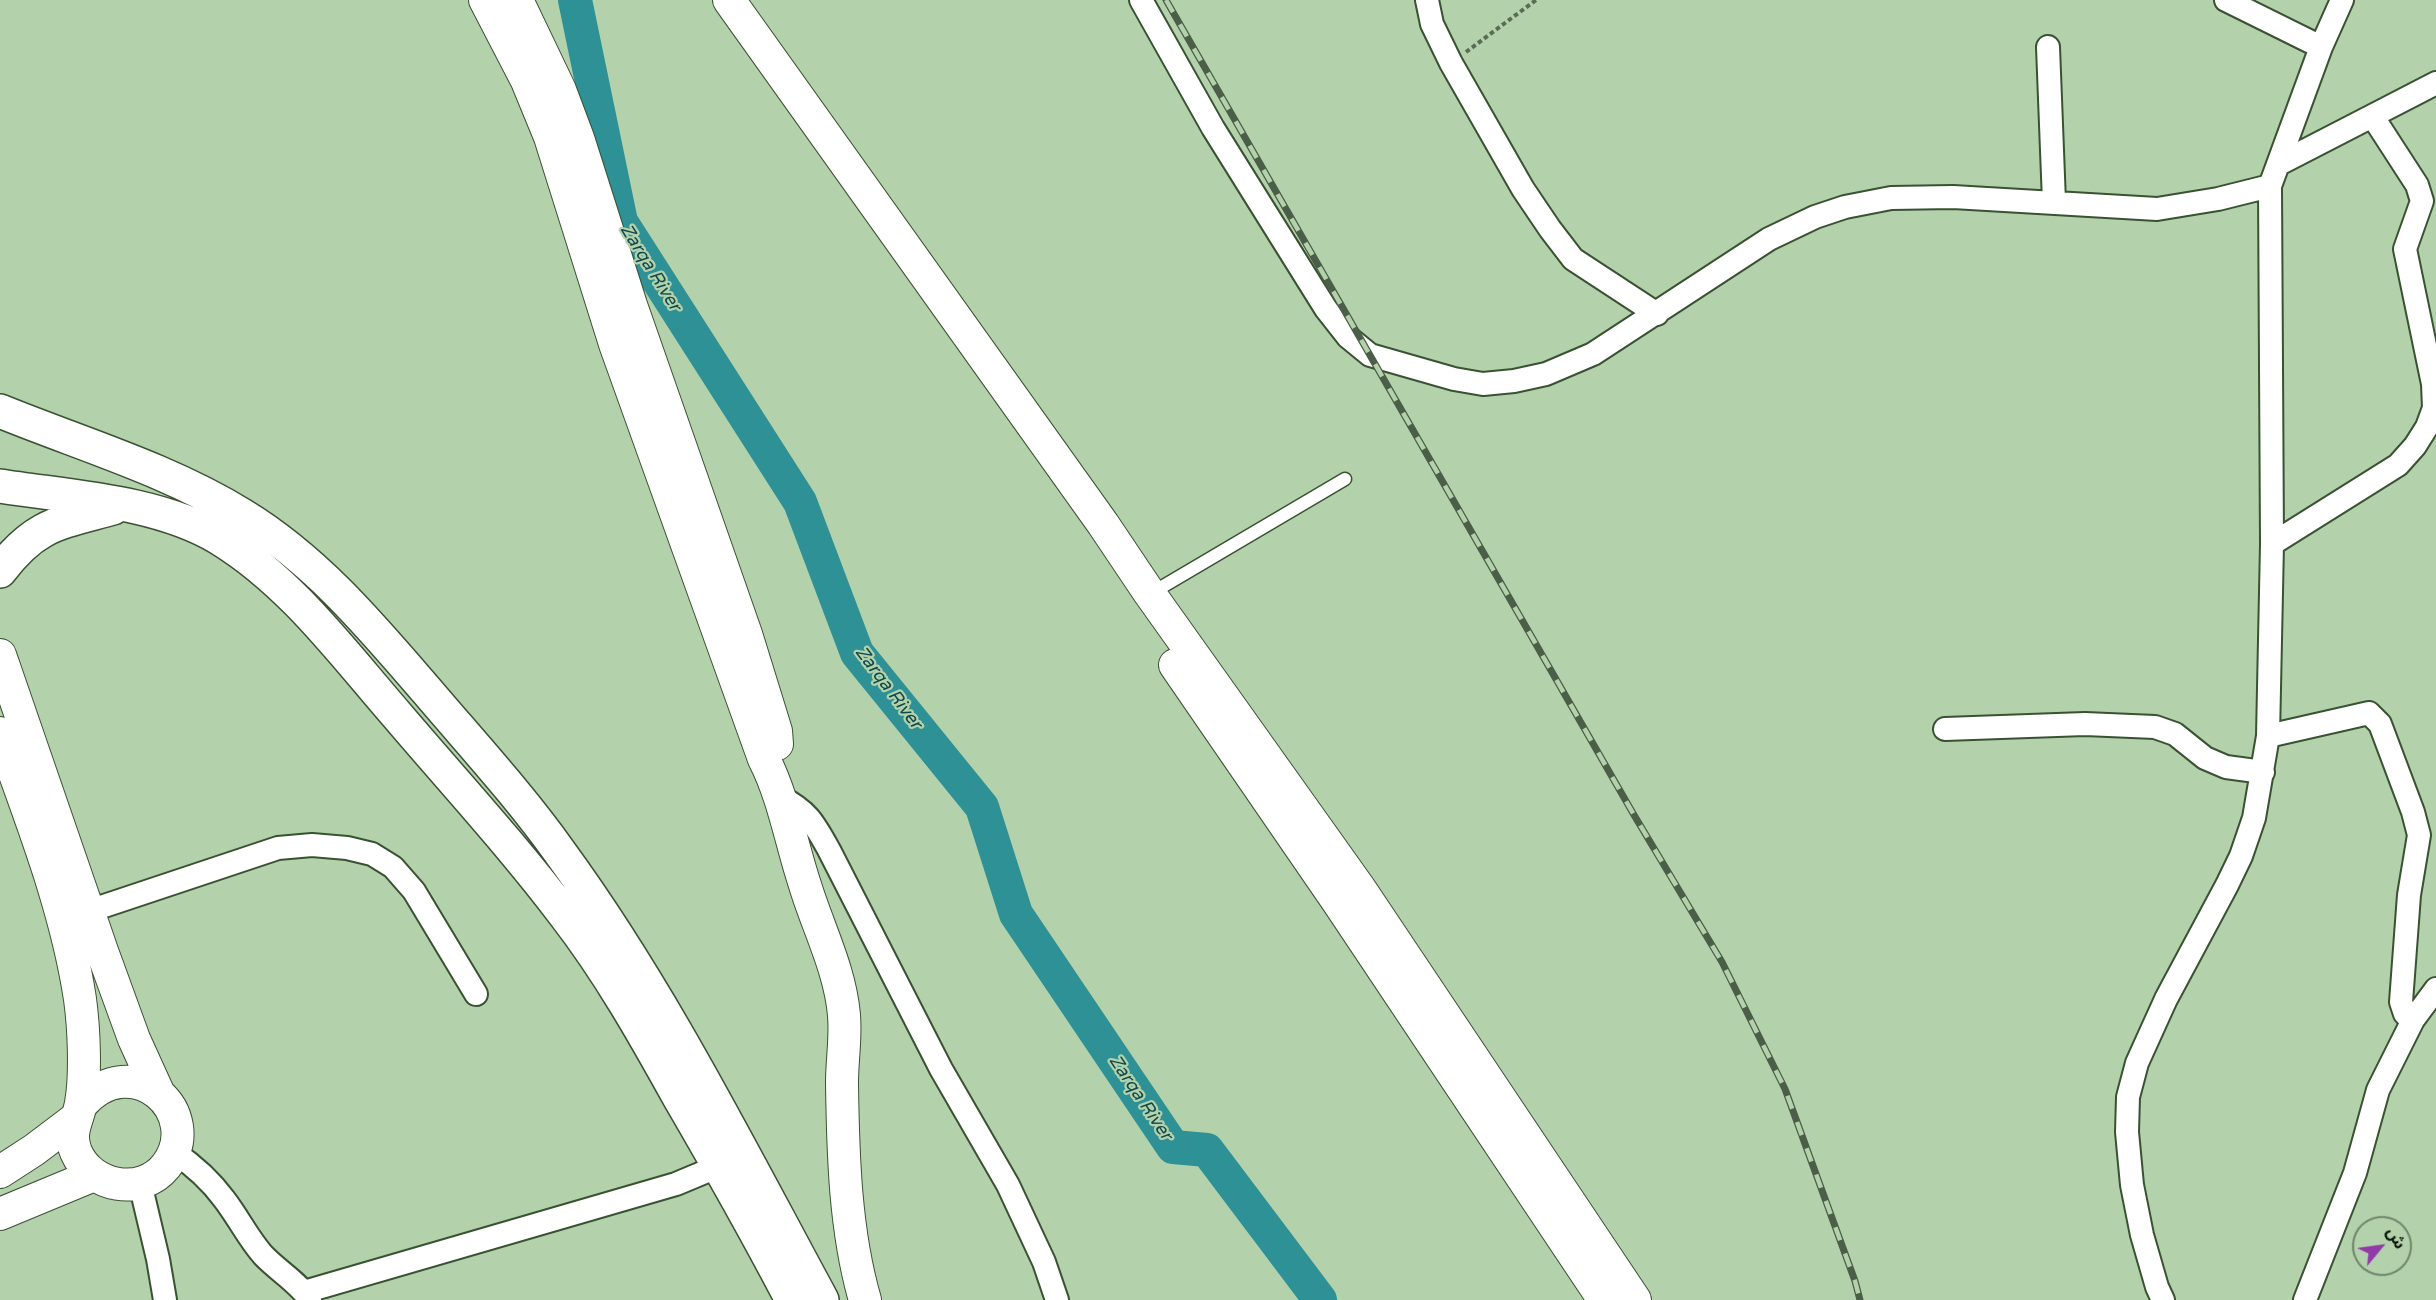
<!DOCTYPE html>
<meta charset="utf-8">
<style>
body{margin:0}
#map{position:relative;width:2436px;height:1300px;overflow:hidden;background:#b3d1ab;font-family:"Varela Round","Noto Sans Arabic",sans-serif}
canvas{display:block}
.north{position:absolute;left:2352px;top:1216px;width:60px;height:60px;box-sizing:border-box;background:#b3d1ab;border:2px solid #6f866a;border-radius:50%;rotate:61deg;font-size:16px;font-weight:700;line-height:24px;text-align:center;color:#0a1508}
.north::after{content:'';display:block;margin:auto;width:21px;height:27px;background:#923ba8;clip-path:polygon(50% 0,100% 100%,50% 72%,0 100%)}
</style>
<div id="map">
<canvas width="2436" height="1300"></canvas>
<div class="north">ش</div>
</div>
<script>
const c = document.querySelector('canvas').getContext('2d');
c.lineJoin = 'round';
function trace(path, color, width, dash) { c.strokeStyle = color; c.lineWidth = width; c.lineCap = dash ? 'butt' : 'round'; c.setLineDash(dash || []); c.stroke(path); }
function write(font, color, halo, rows, align = 'center') {
  c.font = font + ' "Varela Round",sans-serif'; c.lineWidth = 4.5; c.setLineDash([]); c.textBaseline = 'middle'; c.strokeStyle = halo; c.fillStyle = color; for (const [text, x, y, turn = 0] of rows) {
    c.save(); c.translate(x, y); c.rotate((+turn || 0) * Math.PI / 180); c.textAlign = isNaN(turn) ? turn : align; if (halo) c.strokeText(text, 0, 0); c.fillText(text, 0, 0); c.restore();
  }
}
trace(new Path2D(`
 M575 0 621 222 800 502 857 653 982 807 1016 914 1173 1147 1207 1150 1320 1300`), '#2e9195', 34);
const lane = new Path2D(`
 M1150 594 1345 479`);
const street = new Path2D(`
 M1141 0 1213 128 1326 309 1348 337 1370 355 1454 379 1483 384 1514 381 1546 374 1593 354 1769 239 1815 217 1845 207 1891 198 1953 197 2157 209 2218 199 2270 186
 M1427 0 1432 24 1451 63 1523 189 1550 229 1573 259 1657 314
 M2226 0 2321 47
 M2048 47 2054 202
 M2281 163 2436 83
 M2272 544 2398 465 2415 446 2427 427 2434 408 2433 384 2405 249 2422 201 2417 185 2373 117
 M1945 729 2085 724 2155 727 2175 734 2205 758 2226 767 2263 772
 M2268 736 2369 713 2380 724 2413 812 2419 835 2409 895 2401 1002 2405 1014 2413 1020
 M780 797C808 811 814 823 829 850L941 1069 1008 1185 1044 1262 1057 1300
 M89 911 278 848 312 845 347 848 372 854 393 867 414 891 476 994
 M174 1152C193 1165 210 1180 224 1199 238 1217 248 1238 263 1255 278 1271 298 1282 310 1300
 M140 1183 158 1259 165 1300
 M304 1292 676 1184 719 1166
 M2163 1300 2157 1287 2142 1235 2132 1185 2127 1132 2128 1097 2137 1063 2166 999 2227 885 2241 856 2254 818 2268 736 2272 544 2270 186 2321 47 2342 0
 M2305 1300 2355 1173 2378 1090 2413 1020 2436 989`);
const secondary = new Path2D(`
 M485 0 527 81 550 137 615 344 764 759C784 798 791 843 805 885 818 928 840 969 844 1015 846 1038 842 1060 842 1083 843 1155 845 1231 865 1300
 M517 0 560 90 578 138 631 305 746 634 776 731 777 744
 M729 0 1103 524 1150 594 1358 886 1635 1300
 M0 655 102 951 134 1039 159 1094
 M1175 665 1338 902 1604 1300
 M0 733C31 820 66 907 80 999 84 1028 86 1075 81 1103 78 1121 68 1132 76 1152 91 1187 141 1197 166 1166 206 1114 133 1045 81 1105
 M0 1172 34 1150 75 1119
 M0 1214 94 1175`);
const primary = new Path2D(`
 M0 411C81 444 167 469 242 515 316 560 371 626 427 691 472 744 519 795 559 851 662 992 739 1147 822 1300
 M0 486C70 497 157 501 219 538 291 582 342 652 396 714 453 781 512 845 565 915 609 972 644 1034 679 1097 718 1164 756 1231 792 1300
 M0 571C35 524 59 523 113 508`);
trace(lane, '#395232', 15);
trace(street, '#395232', 26);
trace(secondary, '#395232', 34);
trace(primary, '#395232', 36);
trace(new Path2D(`
 M1466 52 1536 0`), '#596d55', 4, [4.5, 3]);
trace(lane, '#fff', 12);
trace(street, '#fff', 22);
trace(secondary, '#fff', 32);
trace(primary, '#fff', 33);
const rail = new Path2D(`
 M1166 0 1634 815 1722 962 1785 1089 1855 1281 1860 1300`);
trace(rail, '#4b5e47', 7);
trace(rail, '#b3d1ab', 4.5, [14]);
write('italic 18px', '#10494b', '#b3d1ab', [
 ["Zarqa River",650,268,58],
 ["Zarqa River",888,688,53],
 ["Zarqa River",1140,1098,56]
]);
</script>
